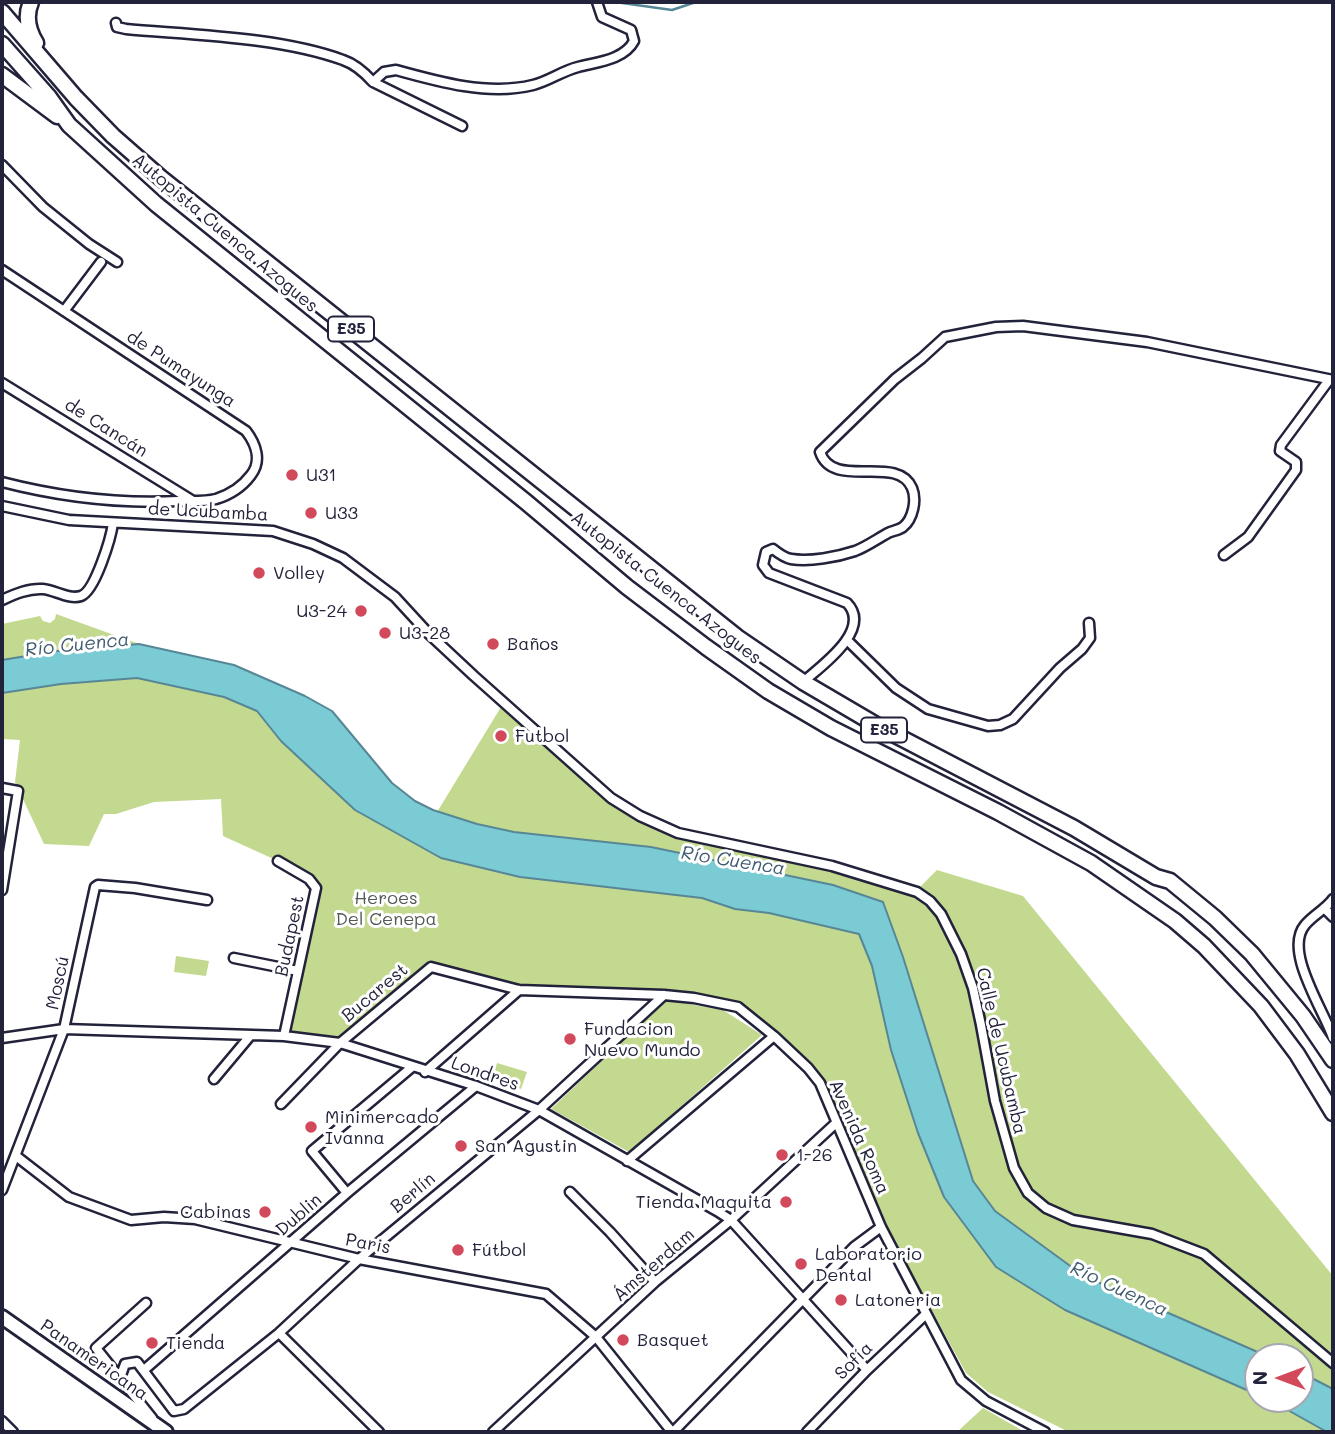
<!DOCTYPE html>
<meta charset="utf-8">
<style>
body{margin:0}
#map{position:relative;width:1335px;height:1434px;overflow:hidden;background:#fff;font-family:Mali,sans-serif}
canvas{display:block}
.frame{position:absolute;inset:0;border:4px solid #22223b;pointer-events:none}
.north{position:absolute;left:1244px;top:1343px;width:70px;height:70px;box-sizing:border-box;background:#fff;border:2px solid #a7a7b1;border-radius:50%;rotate:270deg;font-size:19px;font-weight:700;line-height:28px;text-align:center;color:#22223b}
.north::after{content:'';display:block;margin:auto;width:24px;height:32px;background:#d1495b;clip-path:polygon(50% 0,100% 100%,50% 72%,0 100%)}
</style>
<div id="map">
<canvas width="1335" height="1434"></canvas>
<div class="frame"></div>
<div class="north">N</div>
</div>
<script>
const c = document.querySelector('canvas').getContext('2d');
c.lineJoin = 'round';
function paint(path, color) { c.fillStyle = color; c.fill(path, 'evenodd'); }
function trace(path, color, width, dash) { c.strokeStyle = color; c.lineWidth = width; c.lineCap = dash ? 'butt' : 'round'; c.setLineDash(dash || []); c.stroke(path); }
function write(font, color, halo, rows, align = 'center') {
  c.font = font + ' Mali,sans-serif'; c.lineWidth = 6; c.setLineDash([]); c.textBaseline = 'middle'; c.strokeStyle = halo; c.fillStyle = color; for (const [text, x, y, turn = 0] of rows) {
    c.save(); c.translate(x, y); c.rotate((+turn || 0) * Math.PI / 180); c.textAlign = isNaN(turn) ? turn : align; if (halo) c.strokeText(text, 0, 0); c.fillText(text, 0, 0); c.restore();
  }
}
paint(new Path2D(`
 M56 614 139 644 57 651 2 660V624L40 616 43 621 50 623 55 619Z
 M137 678 224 697 257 711 281 741 360 813 520 877 702 898 735 909 769 913 860 934 872 966 891 1050 918 1133 944 1197 1065 1310 1258 1395V1399C1282 1399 1307 1419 1327 1432H1069L988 1392 966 1373 931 1309 881 1227 822 1081 812 1063 738 1007 664 995 519 985 431 962 340 1039 287 1032 316 888 278 861 223 836 221 799 154 802 116 814H104L89 846 44 844 15 782 20 740 2 739V693L61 684Z
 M501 707 510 708 611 798 678 833 732 843 917 892 930 901 961 954 1014 1168 1028 1193 1073 1220 1152 1234 1204 1254 1333 1363V1389L1300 1372V1357H1269L1084 1276 995 1211 973 1181 903 957 883 902 833 885 651 847 576 839 566 842 431 822Z
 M937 870 1023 896 1333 1276V1357L1206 1252 1074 1218 1046 1204 1030 1191 1017 1167 998 1100 977 986 946 912 931 897 918 889Z
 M176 956 209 961 206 976 174 972Z
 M666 1000 723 1010 762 1035 629 1152 551 1109Z
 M497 1063 527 1072 521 1089 492 1080Z
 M983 1408 1025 1432H957Z`), '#c3d98f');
const water = new Path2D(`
 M139 644 234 665 305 696 332 711 392 783 415 801 433 810 477 824 514 832 651 847 833 885 883 902 903 957 973 1181 995 1211 1084 1276 1269 1357H1258V1395L1065 1310 996 1267 944 1197 918 1133 891 1050 872 966 859 934 769 913 735 909 702 898 520 877 441 858 355 810 281 741 257 711 224 697 137 678 61 684 2 693V660L57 651Z
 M1300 1372 1333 1389V1432H1327L1268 1399H1300Z`);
paint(water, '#7acbd3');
trace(water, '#578796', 2);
trace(new Path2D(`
 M615 2 672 10 696 2`), '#578796', 2.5);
const minor = new Path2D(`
 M116 23 117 27 126 29C193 35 280 37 343 60 355 64 365 73 373 82L384 72 396 70C439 82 489 96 533 85 549 81 562 71 578 67 597 62 624 60 634 41L631 30 602 17 597 2
 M373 82 462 126
 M2 165 43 207 89 244 117 262
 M2 270 246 431C256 444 262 461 251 475 242 487 229 495 216 499 204 502 190 501 178 501 118 504 60 497 2 482
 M64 311 101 262
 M2 383 193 501
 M2 506 69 520 273 531 313 544 343 558 395 597 429 634 474 676 611 798 640 816 678 833 832 866 917 892 930 901 941 914 961 954 973 988 981 1025 995 1101 1014 1168 1028 1193 1046 1208 1073 1220 1152 1234 1204 1254 1333 1363
 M1224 555 1248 537 1296 470V462L1280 451 1281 445 1329 380
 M2 600C15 594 29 588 43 589 55 590 69 600 81 596 95 591 111 538 113 523
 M847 640 896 688 928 709 988 726 1000 725 1013 719 1060 668 1082 649 1090 638 1089 623
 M803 682C820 667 873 630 847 603L769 573 763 565 766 552 773 549C778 553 785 558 791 559 810 562 837 557 855 551 866 547 877 539 888 533 892 531 899 530 903 527 913 519 917 500 912 488 897 453 833 491 820 452L895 379 922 358 945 337 996 327 1023 326 1147 342 1333 380
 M2 788 18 791 2 890
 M278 861 309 879 316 888 284 1036
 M1333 899C1326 909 1313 915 1305 925 1283 951 1324 1010 1333 1038
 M1324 908 1333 917
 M234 958 298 971
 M2 1038 64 1029 284 1036 340 1043 476 1086 539 1110 717 1211 731 1220 867 1370
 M425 1072 519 990
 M214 1079 250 1036
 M281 1104 340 1043 431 967 519 990 664 995 694 998 738 1007 774 1036 808 1068 820 1083 881 1227 961 1380 986 1401 1045 1432
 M16 1156 69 1197 131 1220 164 1217 195 1219 359 1259 546 1294 596 1337 672 1432
 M627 1161 774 1036
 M2 1190 64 1029 95 887 98 885 135 888 207 900
 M570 1192 610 1232 655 1282
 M347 1193 312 1151 412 1067
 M279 1333 379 1432
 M144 1370 347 1193 476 1086
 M120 1378 96 1348 146 1303
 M152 1418 120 1378 125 1364 137 1362 174 1411 184 1409 279 1333 359 1259 539 1110 664 995
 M2 1421 13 1432
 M493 1432 655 1282 731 1220 836 1123
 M673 1432 854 1247 881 1227
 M807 1432 867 1370 925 1315`);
const secondary = new Path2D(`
 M2 1317 166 1432`);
const trunk = new Path2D(`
 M31 2C25 16 28 30 36 43
 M2 12 76 98 113 136 161 178 737 637 803 682 878 726 1074 828 1156 877 1170 881 1215 918 1252 954 1303 1016 1333 1060
 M2 44 49 97 69 125 156 204 526 502 627 587 706 647 768 691 831 728 998 812 1091 863 1175 921 1204 946 1261 1006 1297 1054 1333 1113
 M2 75 57 116`);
trace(minor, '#22223b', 13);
trace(secondary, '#22223b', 18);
trace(trunk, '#22223b', 19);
trace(minor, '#fff', 8);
trace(secondary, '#fff', 12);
trace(trunk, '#fff', 14);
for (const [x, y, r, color] of [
 [292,475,7,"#d1495b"],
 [311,513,7,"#d1495b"],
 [259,573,7,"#d1495b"],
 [361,611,7,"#d1495b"],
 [385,633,7,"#d1495b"],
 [493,644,7,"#d1495b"],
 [501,736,7,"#d1495b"],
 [570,1039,7,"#d1495b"],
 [311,1127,7,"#d1495b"],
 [461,1146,7,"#d1495b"],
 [782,1155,7,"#d1495b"],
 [786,1202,7,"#d1495b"],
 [265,1212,7,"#d1495b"],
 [458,1250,7,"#d1495b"],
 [801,1264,7,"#d1495b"],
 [841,1300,7,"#d1495b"],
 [623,1340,7,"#d1495b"],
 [152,1343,7,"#d1495b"]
]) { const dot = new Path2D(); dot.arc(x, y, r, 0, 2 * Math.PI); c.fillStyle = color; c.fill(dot); trace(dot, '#fff', 2.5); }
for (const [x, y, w] of [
 [351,329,46],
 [884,730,46]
]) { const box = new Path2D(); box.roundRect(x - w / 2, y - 12.5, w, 25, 5); c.fillStyle = '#fff'; c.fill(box); trace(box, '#22223b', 2); }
write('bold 16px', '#22223b', null, [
 ["E35",351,329],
 ["E35",884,730]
]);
write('18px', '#22223b', '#fff', [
 ["Autopista Cuenca Azogues",225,233,40],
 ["de Pumayunga",181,369,33],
 ["de Cancán",106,428,32],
 ["de Ucubamba",208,512,3],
 ["Autopista Cuenca Azogues",666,588,38],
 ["Budapest",290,936,-78],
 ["Moscú",58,983,-78],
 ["Bucarest",375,993,-40],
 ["Calle de Ucubamba",1001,1051,77],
 ["Londres",485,1074,19],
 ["Avenida Roma",859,1137,66],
 ["Berlín",413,1193,-40],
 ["Dublin",299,1215,-41],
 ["Paris",368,1244,11],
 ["Ámsterdam",654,1265,-41],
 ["Panamericana",94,1360,35],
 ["Sofía",854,1361,-45]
]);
write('18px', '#22223b', '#fff', [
 ["U31",306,475],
 ["U33",325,513],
 ["Volley",273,573],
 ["U3-24",347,611,"right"],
 ["U3-28",399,633],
 ["Baños",507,644],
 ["Futbol",515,736],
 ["Fundacion",584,1029],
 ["Nuevo Mundo",584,1050],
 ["Minimercado",325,1117],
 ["Ivanna",325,1138],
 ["San Agustin",475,1146],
 ["1-26",796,1155],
 ["Tienda Maquita",772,1202,"right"],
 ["Cabinas",251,1212,"right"],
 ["Fútbol",472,1250],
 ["Laboratorio",815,1254],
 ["Dental",815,1275],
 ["Latoneria",855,1300],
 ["Basquet",637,1340],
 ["Tienda",166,1343]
], 'left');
write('18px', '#525954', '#fff', [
 ["Heroes",386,898],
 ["Del Cenepa",386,919]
]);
write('italic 19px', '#415d70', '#fff', [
 ["Río Cuenca",77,645,-6],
 ["Río Cuenca",733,861,9],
 ["Río Cuenca",1119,1289,25]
]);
</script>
